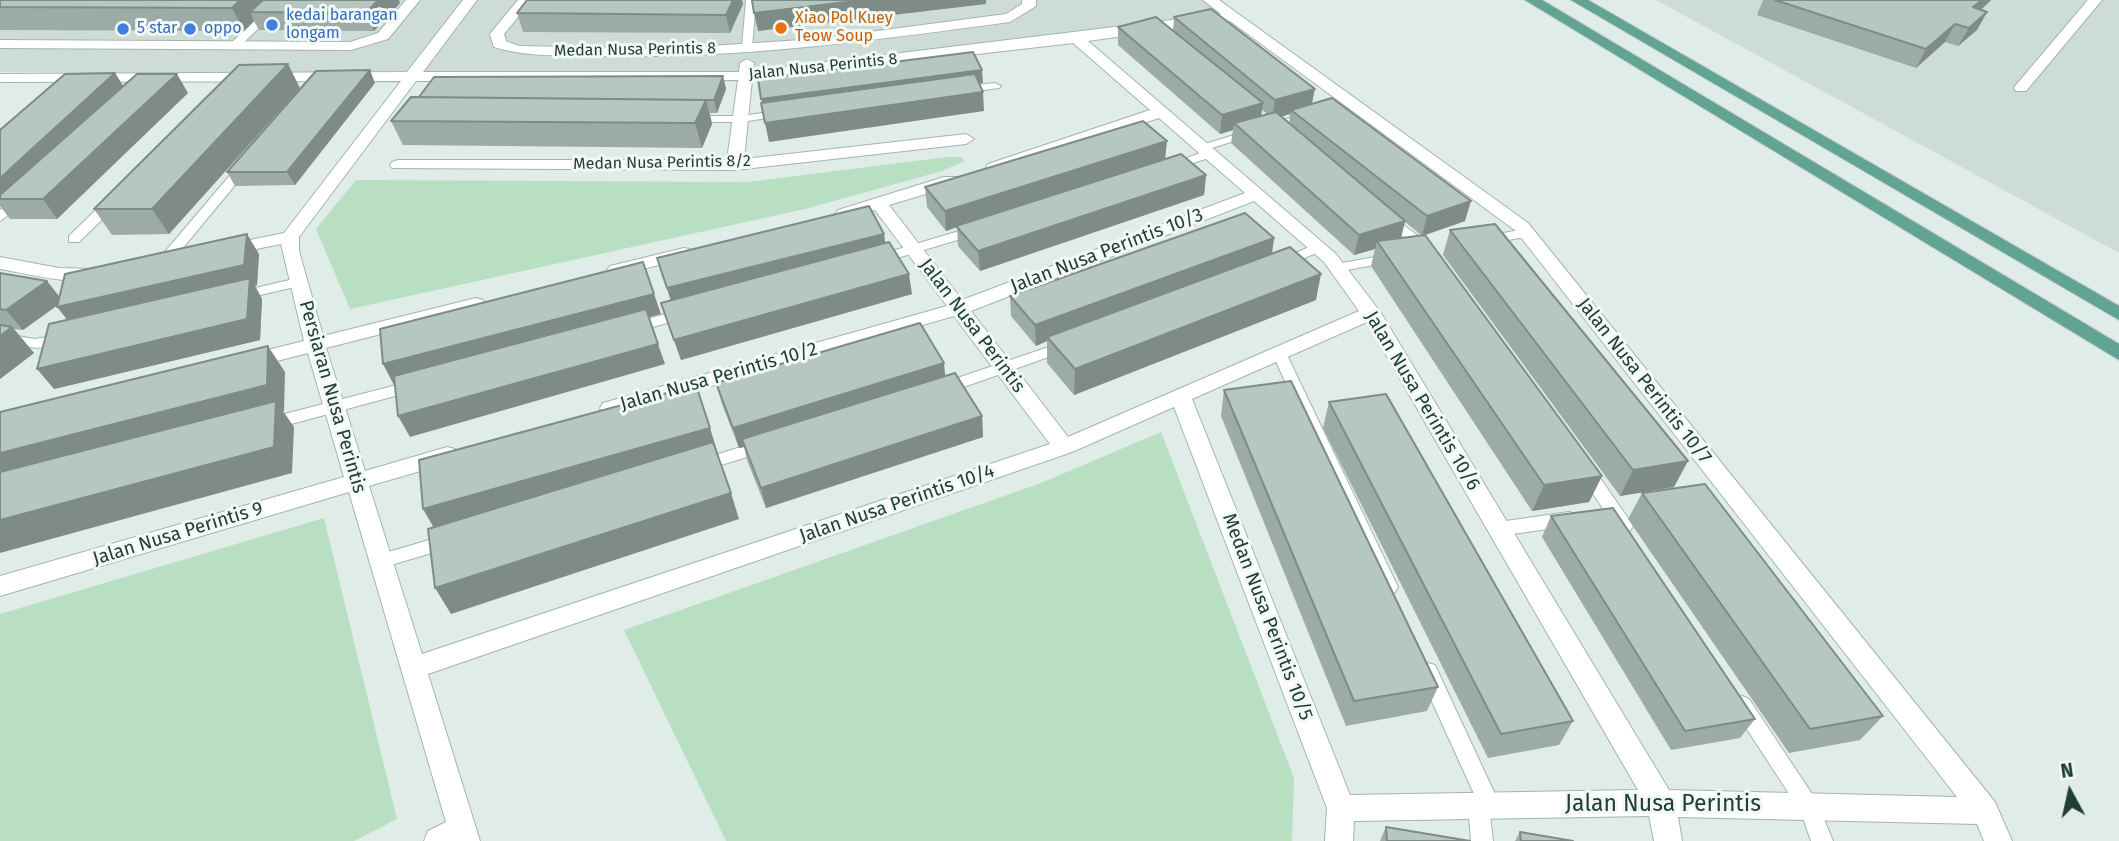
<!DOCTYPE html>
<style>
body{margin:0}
#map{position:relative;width:2119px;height:841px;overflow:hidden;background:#e0ece7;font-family:"Fira Sans",sans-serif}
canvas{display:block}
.north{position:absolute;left:2035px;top:757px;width:70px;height:70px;-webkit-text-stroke:5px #f1f8f5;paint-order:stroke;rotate:352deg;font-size:19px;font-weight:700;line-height:28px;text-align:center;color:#203d36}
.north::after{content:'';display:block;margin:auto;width:24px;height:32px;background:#203d36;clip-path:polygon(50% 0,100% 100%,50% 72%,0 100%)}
</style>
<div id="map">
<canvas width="2119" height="841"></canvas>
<div class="north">N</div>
</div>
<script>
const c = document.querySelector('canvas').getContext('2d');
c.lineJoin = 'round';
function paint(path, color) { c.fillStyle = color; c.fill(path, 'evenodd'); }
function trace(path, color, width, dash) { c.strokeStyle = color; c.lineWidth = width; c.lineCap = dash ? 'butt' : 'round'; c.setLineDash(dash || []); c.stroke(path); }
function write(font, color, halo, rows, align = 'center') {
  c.font = font + ' "Fira Sans",sans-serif'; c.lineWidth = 6; c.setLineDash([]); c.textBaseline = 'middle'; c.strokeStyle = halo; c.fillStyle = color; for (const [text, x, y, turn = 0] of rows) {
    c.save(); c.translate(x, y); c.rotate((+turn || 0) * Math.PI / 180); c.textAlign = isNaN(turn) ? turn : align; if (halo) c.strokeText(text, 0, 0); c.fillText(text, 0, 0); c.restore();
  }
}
paint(new Path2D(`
 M0 0H1210L1227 12 747 72H0Z
 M1656 0H2119V253Z`), '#cedcd6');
paint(new Path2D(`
 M947 157H961L965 161 942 171 805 209 350 309 316 229 356 180 748 182Z
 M1161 432 1294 778 1292 841H726L624 630 1041 483Z
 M324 518 397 819 354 841H0V614Z`), '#b8dfc2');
const lane = new Path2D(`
 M277 0H288L238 48H230V44Z
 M746 0H756L752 47 747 50 742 47Z
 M995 83 1001 86 999 88 959 93 953 90 959 87Z
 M784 110 790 113 788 115 741 122H692L686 119 692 116H741Z
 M1309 112 1315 115 1313 117 1205 150 1201 151 1195 147Z
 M1208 150 1214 154 1212 157 1171 170 1165 166Z
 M246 160 252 164 250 167 168 266H158L156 263 158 260 242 161Z
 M22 194 27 195V201L0 221V210Z
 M112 198 118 202 117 205 79 242H69V236L107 199Z
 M1387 213 1432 246V252H1422L1382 220 1381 217Z
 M976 226 981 227V233L877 264 870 260 872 257Z
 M1526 229 1531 230V236L1486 244 1479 240 1486 236Z
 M1316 244 1323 248 1321 251 1285 266 1280 267 1273 263Z
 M1392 254 1397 255 1399 258 1397 261 1336 272 1329 268 1336 264Z
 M298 278 305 282 303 285 239 300 232 296 234 293Z
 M687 308 694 313 692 316 631 333 624 328 626 325Z
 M0 333 35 339 65 334 72 339C57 354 19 346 0 343Z
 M1066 341 1071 343 1073 346 1071 349 947 393H937L934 389 937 385Z
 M1279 348 1286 353 1398 587 1395 592 1389 594 1383 592 1380 587 1272 353Z
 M416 380 424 385 421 389 269 430 261 424 269 418Z
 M764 440 772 446 770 450 698 472 692 470 690 466 692 462Z
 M1585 463 1591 465 1630 521 1633 526 1630 531H1618L1579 473 1577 469 1579 465Z
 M1569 512 1575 514 1578 519 1575 524 1569 526 1499 536 1493 534 1490 529 1493 524 1499 522Z
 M449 534 455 536 458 541 455 546 381 568 375 566 372 561 375 556Z
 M1428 663 1435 665 1500 805 1497 812 1490 815 1493 841H1471L1468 805 1471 798 1475 796 1418 671 1421 665Z
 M1742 696 1749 699 1816 800 1833 841H1811L1801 812 1735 711 1732 705 1735 699Z`);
const street = new Path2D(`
 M406 0H420L388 39 351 50 0 48V40L350 42 378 33Z
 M463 0H477L423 72H739L740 63 747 59 754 63 753 71 1221 14 1203 0H1219L1528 223 1995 802 2012 841H1984L1977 824 1678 817 1682 841H1654L1649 816 1354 821 1353 841H1325L1327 808 1174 407 1072 452 428 674 480 841H424L428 831 446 822 349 492 0 596V576L344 477 308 353 246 369 239 367 236 362 239 357 304 341 281 244 227 255 218 250 221 246 284 233 401 81 0 82V74L407 72ZM1230 21 1516 231 1957 797 1669 790 1381 313 1336 254 1088 41ZM1073 43 1150 110 988 164 986 167 988 170H1000L1159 118 1245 193 962 300 889 205 956 185 958 181 956 177H944L838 210 835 214 838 218 844 219 875 210 947 306 603 403 600 408 603 413 610 415 954 316 1050 444 422 654 369 486 455 461 458 455 455 449 447 447 365 471 326 348 483 308 485 304 483 300 476 298 323 336 299 251V237L416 81 738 80 727 160H398L392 162 390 165 392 168 735 170 966 144 974 139 966 134 744 159 752 80ZM1254 201 1324 262 1359 311 1068 437 971 311ZM1367 322 1638 790 1350 795 1192 399Z
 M518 0H532L504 34 506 41 519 46 665 49 816 39 1006 14 1022 4V0H1036V6L1010 22C875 40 741 59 605 56 568 55 530 58 494 47L490 34Z
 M2088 0H2102L2026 91H2016L2014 88 2016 85Z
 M684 248 690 249 693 253 690 257 616 276 607 270 610 266Z
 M0 257 59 268 92 269 101 275C88 290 20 272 0 269Z`);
const primary = new Path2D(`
 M1525 0H1542L2119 344V360Z
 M1571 0H1588L2119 306V320Z`);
trace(lane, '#a3b4ae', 2);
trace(street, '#a3b4ae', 2);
trace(primary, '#c1c9c7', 2);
paint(lane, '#fff');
paint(street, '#fff');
paint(primary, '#62a493');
paint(new Path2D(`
 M0 0 400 3 374 31 259 30 254 21 244 31 0 30Z
 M527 0H742L743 4 730 33 523 32 517 13Z
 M1763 0H1991L1981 10 1987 12 1977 30 1958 46 1945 42 1916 68 1757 15Z
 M1174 17 1312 103 1465 221 1425 235 1602 476 1589 502 1532 511 1371 266 1375 249 1354 255 1231 143 1233 130 1220 134 1118 45V27L1173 31ZM1262 110 1266 113 1267 115 1261 116ZM1290 114 1289 123 1281 117ZM1405 222 1421 235 1401 238Z
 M115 73 123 86 188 93 57 219H10L0 206V130Z
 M723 76 726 89 717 113H710L712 124 702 148 403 145 391 121 419 97Z
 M375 83 295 185 235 186 227 172Z
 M300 88 169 234 112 235 94 209Z
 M1165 158 1206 175 1204 195 980 271 958 246 957 227 946 231 927 207 925 187Z
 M1450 230 1674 487 1620 496 1443 255Z
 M1274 238 1272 254 1316 300 1074 395 1047 363V341L1036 346 1011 316 1010 296Z
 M886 243 912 294 681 360 661 303 671 301 657 258Z
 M259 254 257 285 255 286 262 299 260 340 54 389 67 320 58 305 23 330 14 329 34 353 0 379V273L59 297Z
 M945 376 982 416 983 437 766 508 747 460 744 447 739 448 722 404 716 383Z
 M1224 390 1438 687 1427 711 1346 726 1221 416Z
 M1329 402 1573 721 1559 745 1488 758 1323 428Z
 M1642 493 1883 716 1860 740 1789 753 1628 519Z
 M1551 516 1755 719 1740 738 1671 750 1542 537Z
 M1386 827 1470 841H1380Z
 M1520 832 1573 841H1515Z`), '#9caba5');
paint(new Path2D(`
 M240 0H273L250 12 254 21 244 31 232 8Z
 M378 0H399L400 3 374 31 366 13Z
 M733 0H742L743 4 730 33 726 15Z
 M864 0H986V4L758 31 754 13Z
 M1982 0H1991L1963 26 1973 7Z
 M1987 12 1977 30 1958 46 1969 28Z
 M1955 24 1945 42 1916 68 1926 49Z
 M288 64 300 88 169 234 152 209Z
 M370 70 375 83 295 185 287 172Z
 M982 70 983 83 764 112 761 99Z
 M115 73 127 92 4 199 0 194V178Z
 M177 74 188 93 57 219 43 199Z
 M723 76 726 89 717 113 714 100Z
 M1315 89 1311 108 1291 110 1290 114 1272 119 1275 100Z
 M983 92 984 111 769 142 765 123Z
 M706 100 712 124 702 148 695 123Z
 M1263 103 1260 123H1234L1233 130 1220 134 1222 115Z
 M1167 141 1165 160 956 226 957 227 946 231 945 211Z
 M1206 175 1204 195 980 271 978 251Z
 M1471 201 1465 221 1422 236 1427 216Z
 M1405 221 1400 241H1377L1375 249 1354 255 1359 235Z
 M247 234 259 254 257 285 255 286 262 299 260 340 54 389 37 369 73 327 57 307Z
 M884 234 887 254 673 308 667 288Z
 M1274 238 1271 258 1047 337V341L1036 346 1035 325Z
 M909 274 912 294 681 360 674 340Z
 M1321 274 1316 300 1074 395 1075 369Z
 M47 281 63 301 23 330 6 310Z
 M654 294 661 314 394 385 383 364Z
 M12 327 34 353 0 379V336Z
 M658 344 665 364 410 437 398 416Z
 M268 346 285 372 284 411H283L294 427 292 473 0 553V453Z
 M944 363 946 383 742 439 744 447 739 448 733 428Z
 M982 416 983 437 766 508 761 488Z
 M710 428 718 454 438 535 423 509Z
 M1688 461 1674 487 1620 496 1633 470Z
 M1602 476 1589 502 1532 511 1544 485Z
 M731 493 739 519 451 614 435 588Z`), '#7f8b86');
const building = new Path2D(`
 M0 0H240L232 8 0 7Z
 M263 0H378L366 13 250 12Z
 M527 0H733L726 15 517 13Z
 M752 0H864L754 13Z
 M1775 0H1982L1973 7 1987 12 1969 28 1955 24 1926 49Z
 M1211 9 1315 89 1275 100 1174 17Z
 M1156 17 1263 103 1222 115 1118 27Z
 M973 52 982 70 761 99 758 79Z
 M288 64 152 209H94L239 65Z
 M370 70 287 172H227L316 71Z
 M115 73 0 178V130L65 74Z
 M137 74H177L43 199H0V195Z
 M975 74 983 92 765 123 761 103Z
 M723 76 714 100 419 97 434 77Z
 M411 97 706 100 695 123 391 121Z
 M1332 98 1471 201 1427 216 1291 110Z
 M1276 112 1405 221 1359 235 1234 123Z
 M1143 121 1167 141 945 211 925 187Z
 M1181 154 1206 175 978 251 956 226Z
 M869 206 884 234 667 288 657 258Z
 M1245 213 1274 238 1035 325 1010 296Z
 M1495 224 1688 461 1633 470 1450 230Z
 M247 234 244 265 57 307 65 274Z
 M1425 235 1602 476 1544 485 1377 241Z
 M889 242 909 274 674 340 661 303Z
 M1290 247 1321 274 1075 369 1047 337Z
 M643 262 654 294 383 364 380 329Z
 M0 273 47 281 6 310 0 309Z
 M250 278 247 319 37 369 49 324Z
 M646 309 658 344 398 416 394 376Z
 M920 323 944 363 733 428 716 383Z
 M0 325 12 327 0 336Z
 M268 346 267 385 0 453V412Z
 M955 373 982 416 761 488 742 439Z
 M1291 381 1438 687 1354 701 1224 390Z
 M696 385 710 428 423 509 419 460Z
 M1386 394 1573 721 1501 734 1329 402Z
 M276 401 274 447 0 520V472Z
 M713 442 731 493 435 588 428 529Z
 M1705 484 1883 716 1810 729 1642 493Z
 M1613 508 1755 719 1685 731 1551 516Z
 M1386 827 1470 841H1387Z
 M1520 832 1573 841H1521Z`);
paint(building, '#b5c7c0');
trace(building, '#7f8b86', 2);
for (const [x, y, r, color] of [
 [272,25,7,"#3f7fe0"],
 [781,28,7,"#e8710a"],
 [123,29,7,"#3f7fe0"],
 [190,29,7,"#3f7fe0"]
]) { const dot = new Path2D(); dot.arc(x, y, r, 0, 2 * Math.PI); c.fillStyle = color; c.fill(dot); trace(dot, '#f1f8f5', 2.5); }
write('16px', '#366cbe', '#f1f8f5', [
 ["kedai barangan",286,16],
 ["longam",286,34],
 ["5 star",137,29],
 ["oppo",204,29]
], 'left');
write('16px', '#c56008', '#f1f8f5', [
 ["Xiao Pol Kuey",795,19],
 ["Teow Soup",795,37]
], 'left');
write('16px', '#203d36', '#f1f8f5', [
 ["Medan Nusa Perintis 8",635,50,-1],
 ["Jalan Nusa Perintis 8",823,67,-6],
 ["Medan Nusa Perintis 8/2",662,163,-1]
]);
write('19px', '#203d36', '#f1f8f5', [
 ["Jalan Nusa Perintis 10/3",1107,251,-21],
 ["Jalan Nusa Perintis",972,326,53],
 ["Jalan Nusa Perintis 10/2",719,377,-16],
 ["Jalan Nusa Perintis 10/7",1644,381,52],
 ["Persiaran Nusa Perintis",332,397,74],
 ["Jalan Nusa Perintis 10/6",1422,401,59],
 ["Jalan Nusa Perintis 10/4",897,504,-19],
 ["Jalan Nusa Perintis 9",178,534,-17],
 ["Medan Nusa Perintis 10/5",1267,617,69]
]);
write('23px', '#203d36', '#f1f8f5', [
 ["Jalan Nusa Perintis",1663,805]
]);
</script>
